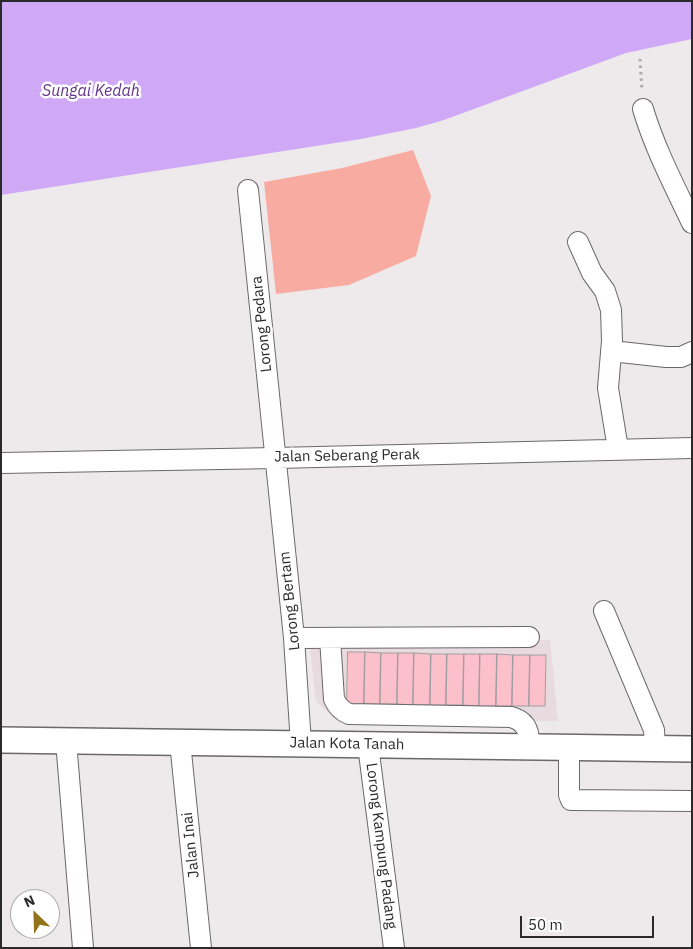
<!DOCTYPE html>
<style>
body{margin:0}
#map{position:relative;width:693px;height:949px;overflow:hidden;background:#eeeaec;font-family:"IBM Plex Sans",sans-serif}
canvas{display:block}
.frame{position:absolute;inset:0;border:2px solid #2b2a2a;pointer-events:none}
.north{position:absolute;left:10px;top:889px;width:50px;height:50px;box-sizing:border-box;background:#fff;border:1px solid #aaa;border-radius:50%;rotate:336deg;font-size:14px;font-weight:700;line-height:20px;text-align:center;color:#2b2a2a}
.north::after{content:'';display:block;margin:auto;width:18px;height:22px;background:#917319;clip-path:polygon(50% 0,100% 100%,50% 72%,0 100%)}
.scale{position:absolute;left:520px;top:916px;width:134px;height:22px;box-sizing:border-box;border:2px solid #2b2a2a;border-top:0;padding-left:6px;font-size:15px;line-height:18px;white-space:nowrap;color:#2b2a2a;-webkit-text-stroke:4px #fff;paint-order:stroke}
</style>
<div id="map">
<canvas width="693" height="949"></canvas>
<div class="frame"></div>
<div class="north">N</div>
<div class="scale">50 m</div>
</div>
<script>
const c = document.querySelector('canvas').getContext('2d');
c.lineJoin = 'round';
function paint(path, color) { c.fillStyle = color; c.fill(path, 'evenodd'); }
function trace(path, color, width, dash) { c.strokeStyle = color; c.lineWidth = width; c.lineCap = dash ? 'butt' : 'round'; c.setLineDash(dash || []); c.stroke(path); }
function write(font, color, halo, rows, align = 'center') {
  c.font = font + ' "IBM Plex Sans",sans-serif'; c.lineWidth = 5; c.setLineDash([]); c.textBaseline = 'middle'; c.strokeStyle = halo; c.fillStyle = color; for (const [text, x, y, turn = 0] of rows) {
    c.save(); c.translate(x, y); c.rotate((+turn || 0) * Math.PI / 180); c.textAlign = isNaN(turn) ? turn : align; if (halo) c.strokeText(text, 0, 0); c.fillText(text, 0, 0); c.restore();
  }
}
paint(new Path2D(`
 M550 640 558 721 339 723 316 701 309 641Z`), '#e7dbe0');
paint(new Path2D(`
 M413 150 431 196 416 256 349 285 276 294 264 182 342 168Z`), '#f8aca1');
paint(new Path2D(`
 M1 1H692V39L626 53 444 120 416 128 361 139 1 195Z`), '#cfa8f6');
const building = new Path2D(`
 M348 652H365L364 704H347Z
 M365 652 381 653 380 704H364Z
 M381 653H398L397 704H380Z
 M398 653H414L413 705 397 704Z
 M414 653 431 654 430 705H413Z
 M431 654H447L446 705H430Z
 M447 654H464L463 705H446Z
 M464 654H480L479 706 463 705Z
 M480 654H497L496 706H479Z
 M497 654 513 655 512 706H496Z
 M513 655H530L529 706H512Z
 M530 655H546L545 706H529Z`);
paint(building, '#fbc0ca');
trace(building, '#a29e9e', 1);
const minor = new Path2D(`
 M643 109C655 149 674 185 692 223
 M248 190 294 638 301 744
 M578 242 592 273 605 291 611 310 612 341 608 388 618 449
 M611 351 666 357H681L692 352
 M1 463 276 458 692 448
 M604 611 654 730 655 749
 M294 638 529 637
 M330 638 334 699C337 706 342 711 349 714L511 717C526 721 530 732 529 747
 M66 741 83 948
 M180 742 201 948
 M368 745 394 948
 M569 747V795L571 800 692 801`);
const tertiary = new Path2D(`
 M1 740 692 749`);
trace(minor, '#6b6869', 22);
trace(tertiary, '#6b6869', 28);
trace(new Path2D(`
 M640 59 642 91`), '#aba8aa', 3, [2.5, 4]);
trace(minor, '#fff', 20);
trace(tertiary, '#fff', 25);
write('15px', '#2b2a2a', '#fff', [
 ["Lorong Pedara",262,324,-96],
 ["Jalan Seberang Perak",347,456,-1],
 ["Lorong Bertam",290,601,-96],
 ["Jalan Kota Tanah",347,744,1],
 ["Jalan Inai",191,845,-96],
 ["Lorong Kampung Padang",381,846,83]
]);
write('italic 16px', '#613089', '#fff', [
 ["Sungai Kedah",91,91]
]);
</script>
